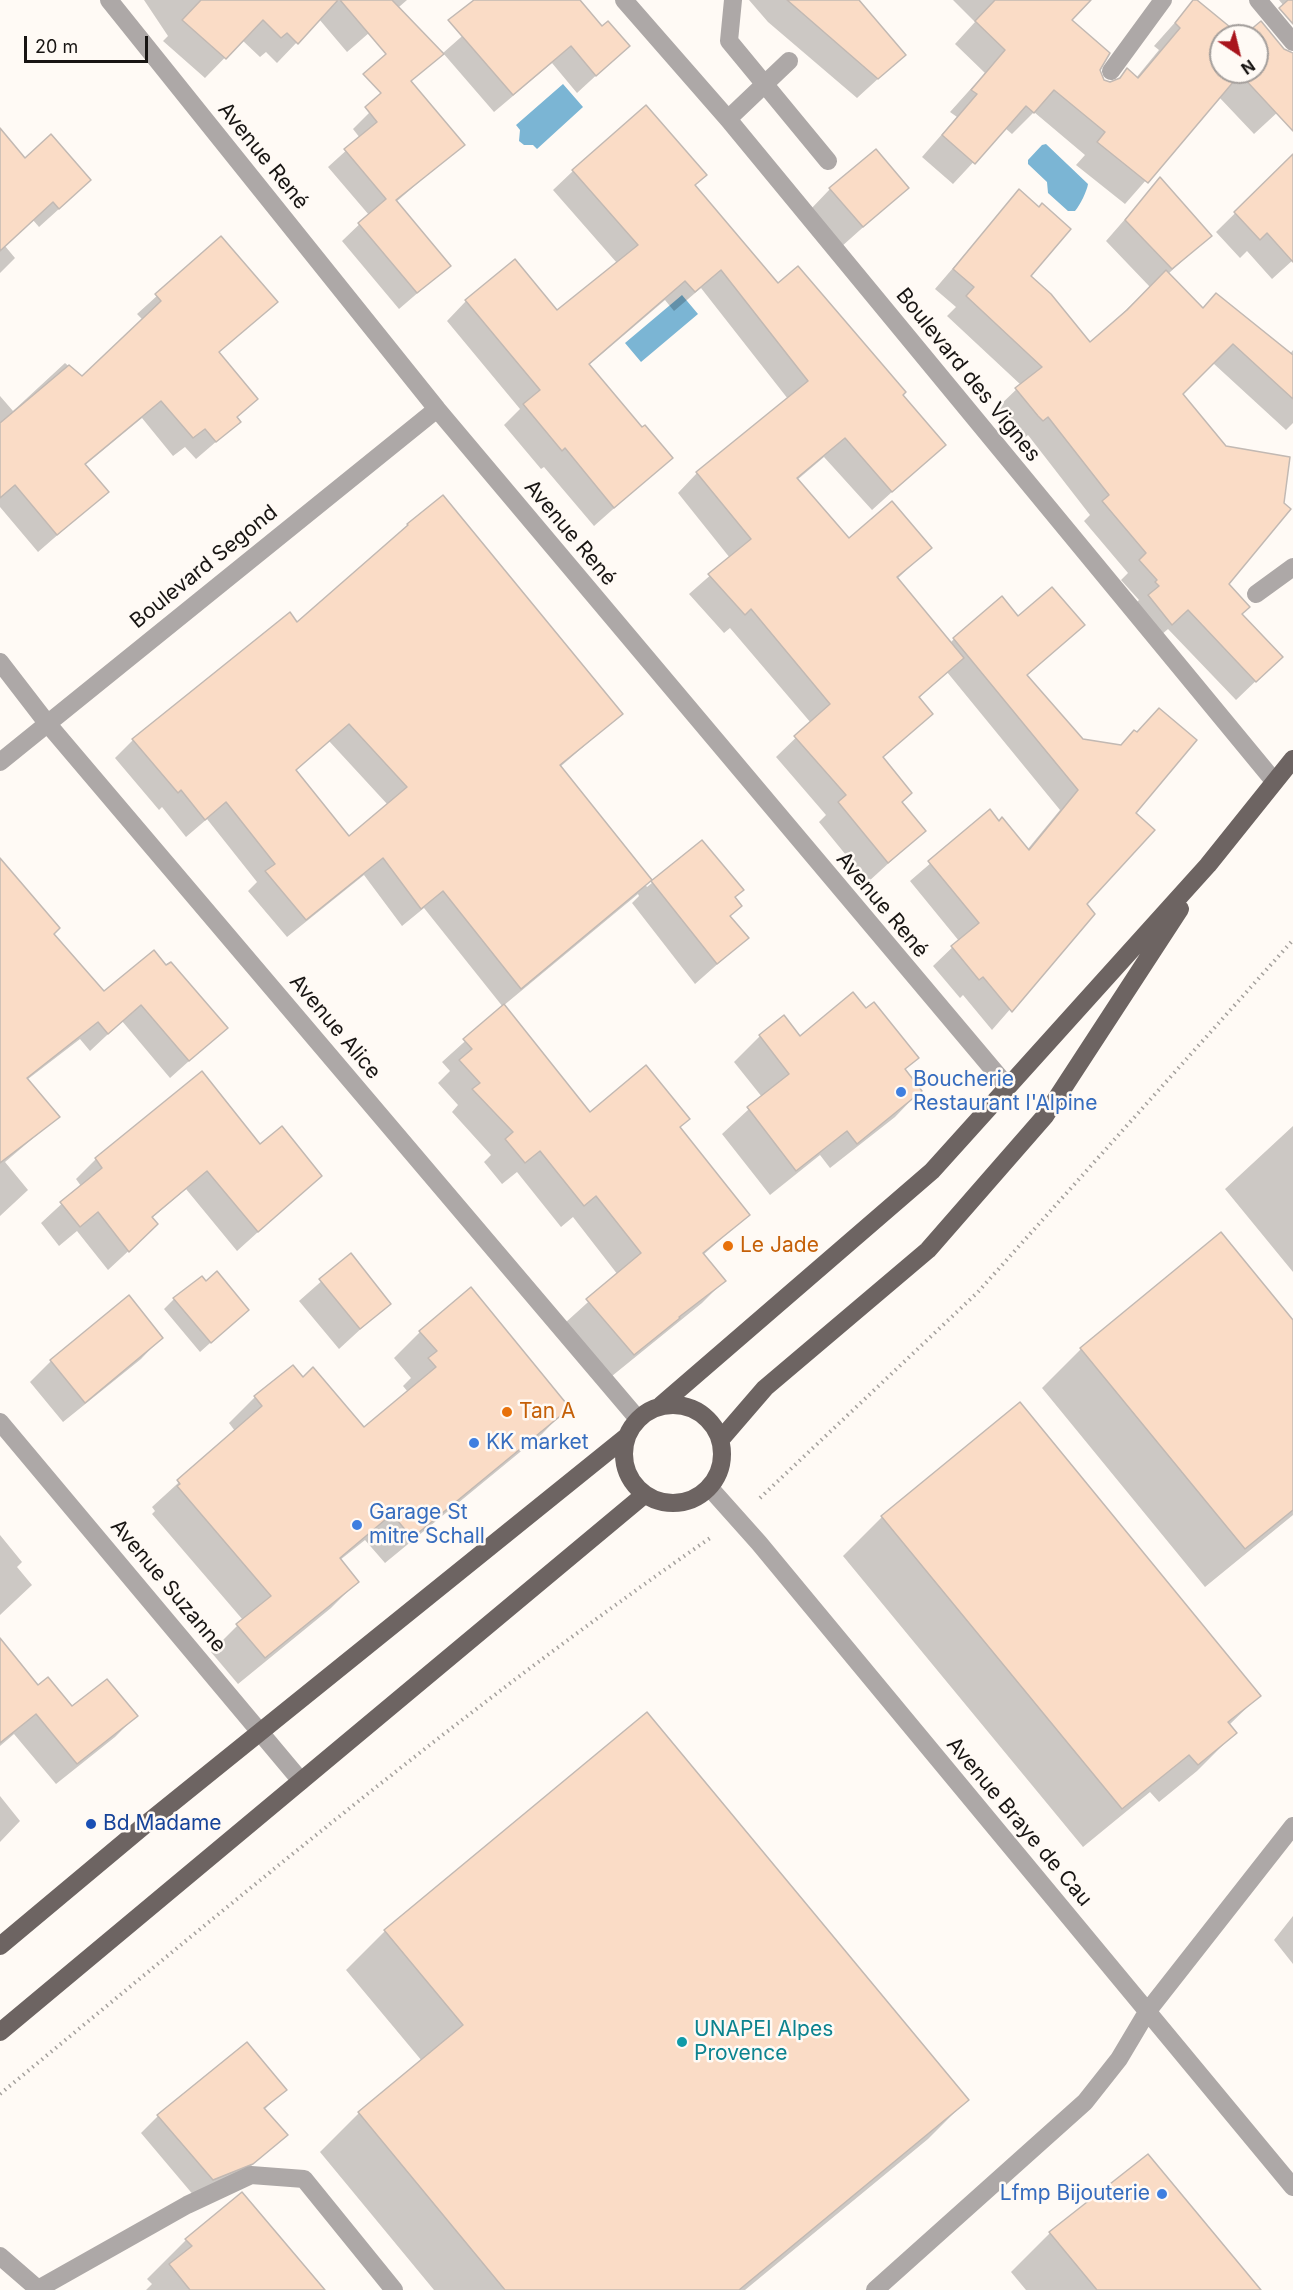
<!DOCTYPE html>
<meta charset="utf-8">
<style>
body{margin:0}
#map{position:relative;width:1293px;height:2290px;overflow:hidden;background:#fffaf5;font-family:Inter,sans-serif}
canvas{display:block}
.north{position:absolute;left:1209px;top:24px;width:60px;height:60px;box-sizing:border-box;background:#fffaf5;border:2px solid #a39e9b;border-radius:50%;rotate:145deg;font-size:16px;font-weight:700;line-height:24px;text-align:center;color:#181513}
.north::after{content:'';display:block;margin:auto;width:21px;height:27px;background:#a9151d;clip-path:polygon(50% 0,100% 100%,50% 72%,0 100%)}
.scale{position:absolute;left:24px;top:36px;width:124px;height:27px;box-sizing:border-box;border:3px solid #181513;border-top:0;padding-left:8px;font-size:18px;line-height:21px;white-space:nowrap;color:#181513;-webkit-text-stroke:4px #fffaf5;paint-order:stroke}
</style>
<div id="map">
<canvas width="1293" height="2290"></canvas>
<div class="north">N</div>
<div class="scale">20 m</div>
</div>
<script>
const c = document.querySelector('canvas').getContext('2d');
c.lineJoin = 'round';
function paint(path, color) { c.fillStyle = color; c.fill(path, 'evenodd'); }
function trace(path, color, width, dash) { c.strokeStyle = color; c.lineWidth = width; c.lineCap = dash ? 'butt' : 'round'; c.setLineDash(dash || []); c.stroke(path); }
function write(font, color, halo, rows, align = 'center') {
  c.font = font + ' Inter,sans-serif'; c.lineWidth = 5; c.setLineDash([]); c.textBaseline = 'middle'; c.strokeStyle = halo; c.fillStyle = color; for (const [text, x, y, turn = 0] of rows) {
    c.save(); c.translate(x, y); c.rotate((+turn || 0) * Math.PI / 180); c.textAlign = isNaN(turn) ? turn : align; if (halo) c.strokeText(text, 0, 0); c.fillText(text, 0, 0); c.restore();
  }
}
paint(new Path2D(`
 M563 84 583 107 537 149 533 145H524L519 141 520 130 516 125Z
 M1046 144 1088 184C1087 191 1080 205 1075 211H1068L1048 193 1047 182 1028 164V160L1042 145Z
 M682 295 698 314 641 362 625 343Z`), '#7bb5d4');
paint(new Path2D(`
 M144 0H407L347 52 319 19 277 63 266 52 260 57 242 40 205 78 163 41 168 36Z
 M503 0H578L602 29 628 46 577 93 552 63 494 112 443 53Z
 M749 0H856L904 55 857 98 768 22Z
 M953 0H1089L1070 20 1100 64 1099 77 1109 84 1114 83 1127 70 1136 78 1159 50 1154 46 1195 0 1239 36H1221V72H1257V45L1293 84V98L1254 134 1219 97 1125 204 1076 165 1085 155 1034 112 1012 134 1005 128 953 184 922 157 957 117 950 112 985 73 955 44 975 22Z
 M1279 0H1293V17Z
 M370 112 463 144 396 202 449 266 399 309 342 241 369 215 328 167 360 138 353 129Z
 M0 131 25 160 70 199 39 227 33 220 5 246 15 258 0 273Z
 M1283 166 1293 177V260L1272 279 1247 251 1240 258 1216 232Z
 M573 171 694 186 778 285 901 395 944 445 872 510 824 457 797 480 849 540 930 548 897 579 950 643 954 639 1018 618 1083 625 1026 676 1133 813 1085 904 1093 914 992 1030 963 995 960 998 933 966 959 941 910 881 990 812 1027 850 1060 810 947 672 918 699 931 714 882 758 901 802 924 831 868 882 819 822 826 815 776 757 811 723 730 628 724 633 689 594 730 558 678 493 697 473 788 399 701 288 674 311 665 300 589 365 642 429 671 458 594 526 544 467 541 469 504 425 520 409 447 321 466 301 557 312 617 263 553 190Z
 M1160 179 1210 236 1168 274 1202 309 1216 295 1290 354 1293 350V423L1286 430 1213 363 1181 394 1227 584 1261 676 1236 700 1168 629 1152 643 1136 603 1139 600 1121 580 1128 573 1084 521 1090 515 1028 435 1023 439 1018 435 997 408 1021 385 947 316 956 307 935 289 1019 191 1029 276 1090 344 1150 287 1106 241Z
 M907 188 841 247 810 210 830 189Z
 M221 238 276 301 218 353 256 399 236 418 239 422 196 459 185 447 173 456 142 418 84 466 107 492 38 552 0 507V396L13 411 65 363 82 378 143 320 137 314Z
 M443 498 621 714 560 767 647 887 702 842 734 898 729 917 747 938 695 984 632 903 639 896 638 894 503 1006 590 1114 679 1128 748 1215 703 1255 724 1281 702 1303 612 1376 565 1323 618 1275 573 1217 561 1227 517 1172 502 1184 484 1162 491 1155 452 1112 458 1105 438 1083 450 1071 442 1062 503 1007 424 908 402 926 364 875 287 937 248 891 257 882 207 819 186 837 162 807 159 810 115 758 133 740 297 624 408 525ZM329 741 388 805 349 838 295 771Z
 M0 869 104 993 166 967 226 1028 170 1078 122 1021 90 1051 80 1039 28 1079 58 1117 5 1162 28 1190 0 1216Z
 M866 1011 917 1058 904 1070 920 1091 895 1117 830 1168 820 1155 770 1195 722 1134 762 1097 734 1062 760 1036 800 1038Z
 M1293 1126V1272L1225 1189Z
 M260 1146 320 1176 237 1251 186 1189 152 1218 136 1244 108 1270 77 1231 59 1246 41 1223 81 1186 76 1179 96 1159Z
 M350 1256 389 1303 339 1349 299 1301Z
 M128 1298 161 1338 141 1359 63 1422 30 1382 51 1361Z
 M174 1299 247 1310 200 1352 164 1309Z
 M1293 1322V1515L1205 1587 1042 1388 1081 1349Z
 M420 1332 568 1407 542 1434 385 1563 365 1540 340 1560 357 1582 331 1608 238 1684 211 1652 243 1620 152 1514 155 1511 152 1507 235 1431 229 1423 255 1397 302 1379 364 1429 408 1392 403 1386 411 1378 394 1358Z
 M1020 1404 1259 1696 1229 1725 1235 1733 1197 1771 1159 1802 1150 1792 1083 1847 843 1556 882 1517Z
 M0 1535 22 1562 17 1567 32 1585 0 1615Z
 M0 1660 71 1708 136 1716 115 1737 56 1784 14 1734 0 1746Z
 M647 1714 967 2100 928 2139 745 2290H434L320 2152 359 2113 422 2061 346 1970 385 1931Z
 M0 1796 20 1821 0 1842Z
 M1293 1916V1964L1274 1940Z
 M247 2044 285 2089 264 2110 286 2135 234 2181 195 2197 141 2133 158 2116Z
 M1050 2233 1259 2290H1026L1011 2272Z
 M186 2240 323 2290H146L152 2284 147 2279Z`), '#0003');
const building = new Path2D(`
 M201 0H338L298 44 287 33 281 38 263 20 226 59 182 20Z
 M340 0H392L444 54 411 81 465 145 396 200 451 266 417 293 358 223 386 199 344 149 377 122 365 107 381 93 363 74 386 54Z
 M474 0H580L602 26 608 21 630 46 596 76 571 46 513 95 448 20Z
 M787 0H859L906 55 878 79Z
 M995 0H1091L1072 20 1110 53 1100 70 1104 80 1110 82 1120 78 1127 68 1138 78 1180 28 1175 23 1193 0H1197L1241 36H1221V72H1257V36H1243L1261 21 1284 49 1293 53V131L1240 74 1148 183 1097 142 1105 132 1054 90 1034 113 1026 106 975 164 942 135 977 94 971 90 1005 50 975 21Z
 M1288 0H1293V24L1279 8Z
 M646 105 707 175 695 185 778 283 798 266 906 392 903 395 946 445 892 492 845 438 797 478 849 538 892 501 932 548 897 577 964 658 919 697 933 714 883 757 912 793 902 802 926 831 888 863 838 802 846 795 794 736 830 704 751 609 745 615 708 574 751 539 696 472 808 381 721 270 695 292 685 281 589 364 642 427 645 425 673 458 614 508 565 448 562 451 523 404 540 390 465 300 515 259 557 310 638 245 572 170Z
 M0 128 25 158 51 134 91 180 59 209 53 202 0 251Z
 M876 149 909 188 863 227 829 188Z
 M1293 154V262L1267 233 1260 240 1234 212Z
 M1160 177 1212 236 1172 269 1125 220Z
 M1019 189 1039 207 1042 203 1071 229 1031 276 1051 294 1090 342 1127 310 1166 270 1203 308 1216 293 1293 355V399L1233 344 1183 394 1226 446 1290 457 1284 503 1291 509 1229 584 1250 607 1242 614 1283 657 1256 682 1188 610 1172 625 1148 595 1159 586 1155 582 1157 580 1139 560 1146 553 1102 501 1109 495 1048 417 1043 421 1038 416 1015 388 1042 367 966 296 974 287 953 269Z
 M221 236 278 302 219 352 258 399 237 417 241 422 216 442 205 429 193 438 161 401 85 464 109 492 57 535 15 485 0 498V423L69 365 82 376 161 301 155 294Z
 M443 495 623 714 560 765 652 880 521 989 443 891 421 909 383 858 306 920 265 871 275 864 226 802 205 820 181 790 178 793 132 739 290 612 297 622 408 525 407 524ZM349 724 407 787 349 836 296 770Z
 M1052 587 1085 625 1027 675 1083 739 1121 745 1134 730 1137 732 1159 708 1197 740 1136 813 1155 830 1087 904 1095 914 1012 1012 983 977 979 980 951 946 979 923 928 861 990 809 999 821 1002 817 1029 850 1078 790 953 638 1002 596 1018 616Z
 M702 840 744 890 735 897 742 906 730 916 749 938 717 964 651 881Z
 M0 858 60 928 54 934 104 991 154 950 166 965 171 962 228 1028 189 1061 141 1005 108 1034 98 1022 27 1078 60 1117 0 1163Z
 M853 992 866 1008 874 1002 919 1058 905 1069 922 1091 857 1144 847 1131 796 1171 747 1107 789 1074 759 1035 784 1015 800 1036Z
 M504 1004 590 1112 646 1065 690 1119 680 1127 750 1215 703 1253 726 1281 679 1317 680 1318 634 1355 586 1299 641 1253 596 1196 584 1206 540 1151 525 1163 505 1139 513 1132 472 1089 480 1083 459 1060 472 1049 463 1039Z
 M202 1071 260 1144 282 1126 322 1176 258 1232 207 1171 152 1217 158 1224 129 1252 98 1212 80 1227 60 1202 102 1168 95 1158Z
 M1221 1232 1293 1320V1510L1245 1549 1080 1348Z
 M351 1253 391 1304 360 1329 319 1279Z
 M217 1271 249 1310 211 1343 173 1298 202 1276 206 1281Z
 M471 1287 570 1408 412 1538 392 1514 340 1558 359 1582 265 1658 236 1624 271 1596 177 1486 180 1484 177 1480 262 1406 254 1396 293 1365 303 1377 313 1367 364 1427 436 1367 428 1358 437 1351 419 1331Z
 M129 1295 163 1338 85 1403 50 1360Z
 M1020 1402 1261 1696 1228 1722 1237 1733 1198 1765 1189 1755 1122 1809 881 1516Z
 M0 1638 38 1685 48 1677 72 1706 107 1679 138 1716 77 1764 36 1714 0 1743Z
 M647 1712 969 2100 739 2290H505L358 2112 463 2025 384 1930Z
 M247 2042 287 2090 264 2108 288 2135 253 2164 213 2180 157 2115Z
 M1148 2154 1261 2290H1097L1049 2232Z
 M242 2192 325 2290H190L169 2264 192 2246 185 2239Z`);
paint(building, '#fadcc6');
trace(building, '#c2b9b3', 1.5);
trace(new Path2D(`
 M760 1498 978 1292 1293 940
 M0 2094C233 1902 464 1708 713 1536`), '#a5a19d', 4, [1.5, 4.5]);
trace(new Path2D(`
 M109 0 437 409 1007 1086
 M624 0 728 119 1274 781
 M733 0 729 41 828 161
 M1258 0 1293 42
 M1111 71 1163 0
 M728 119 789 61
 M1256 594 1293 567
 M0 662 47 723 638 1419
 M0 762 437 409
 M0 1422 301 1781
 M709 1487 759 1543 1293 2187
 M0 2256 38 2289 187 2205 251 2175 304 2179 394 2290
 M875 2290 1085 2102 1119 2059 1147 2012 1293 1826`), '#ada8a7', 18);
trace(new Path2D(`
 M624 1454a49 49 0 1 1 98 0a49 49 0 1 1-98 0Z
 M661 1405 932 1171 1208 865 1293 759
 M721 1439 765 1388 928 1250 1045 1116 1180 909
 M0 1946 146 1824 626 1437
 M0 2032 644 1495`), '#6d6462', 18);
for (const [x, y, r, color] of [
 [901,1092,6,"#3f7fe0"],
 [728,1246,6,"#e8710a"],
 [507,1412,6,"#e8710a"],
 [474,1443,6,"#3f7fe0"],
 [357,1525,6,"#3f7fe0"],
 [91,1824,6,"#1a4fb4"],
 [682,2042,6,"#0f9aa8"],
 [1162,2194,6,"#3f7fe0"]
]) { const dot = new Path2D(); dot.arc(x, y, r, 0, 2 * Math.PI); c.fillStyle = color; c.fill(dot); trace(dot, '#fffaf5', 2); }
write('21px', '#181513', '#fffaf5', [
 ["Avenue René",263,156,51],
 ["Boulevard des Vignes",968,375,51],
 ["Avenue René",570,533,50],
 ["Boulevard Segond",204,567,-39],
 ["Avenue René",882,905,50],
 ["Avenue Alice",335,1027,50],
 ["Avenue Suzanne",168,1586,50],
 ["Avenue Braye de Cau",1019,1822,50]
]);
write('21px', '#366cbe', '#fffaf5', [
 ["Boucherie",913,1080],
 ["Restaurant l'Alpine",913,1104],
 ["KK market",486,1443],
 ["Garage St",369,1513],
 ["mitre Schall",369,1537],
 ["Lfmp Bijouterie",1150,2194,"right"]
], 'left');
write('21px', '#c56008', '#fffaf5', [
 ["Le Jade",740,1246],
 ["Tan A",519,1412]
], 'left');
write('21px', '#164399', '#fffaf5', [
 ["Bd Madame",103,1824]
], 'left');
write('21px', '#0d838f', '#fffaf5', [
 ["UNAPEI Alpes",694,2030],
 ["Provence",694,2054]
], 'left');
</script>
